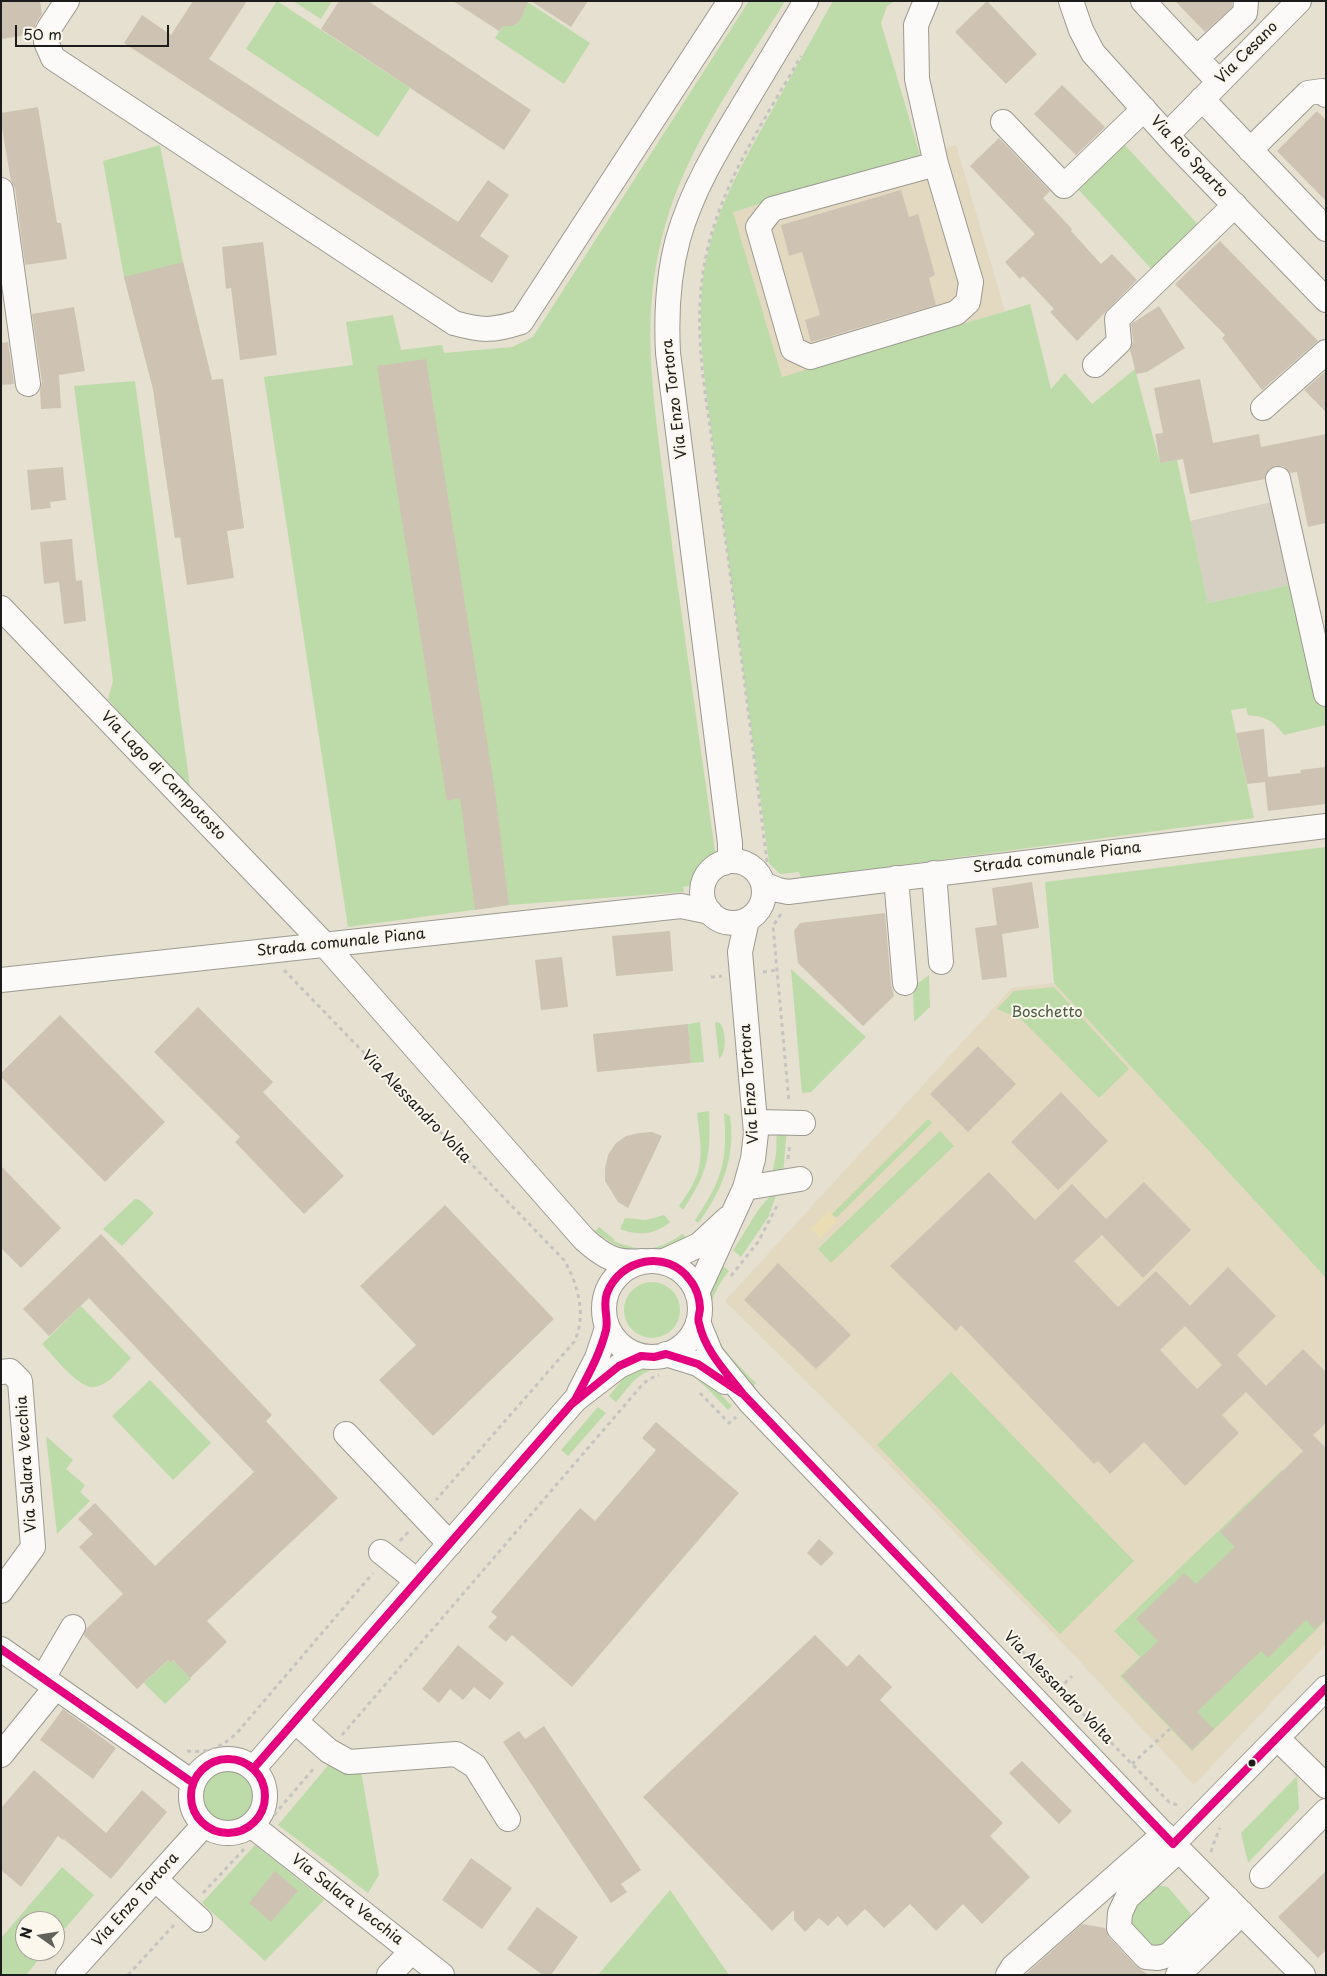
<!DOCTYPE html>
<style>
body{margin:0}
#map{position:relative;width:1327px;height:1976px;overflow:hidden;background:#e5e0cf;font-family:"Playpen Sans",sans-serif}
canvas{display:block}
.frame{position:absolute;inset:0;border:2px solid #1c1c1c;pointer-events:none}
.north{position:absolute;left:15px;top:1911px;width:50px;height:50px;box-sizing:border-box;background:#fbf7ec;border:1px solid #a29f99;border-radius:50%;rotate:283deg;font-size:14px;font-weight:700;line-height:20px;text-align:center;color:#1c1c1c}
.north::after{content:'';display:block;margin:auto;width:18px;height:22px;background:#62615b;clip-path:polygon(50% 0,100% 100%,50% 72%,0 100%)}
.scale{position:absolute;left:15px;top:25px;width:154px;height:22px;box-sizing:border-box;border:2px solid #1c1c1c;border-top:0;padding-left:6px;font-size:15px;line-height:18px;white-space:nowrap;color:#1c1c1c;-webkit-text-stroke:4px #fbf7ec;paint-order:stroke}
</style>
<div id="map">
<canvas width="1327" height="1976"></canvas>
<div class="frame"></div>
<div class="north">N</div>
<div class="scale">50 m</div>
</div>
<script>
const c = document.querySelector('canvas').getContext('2d');
c.lineJoin = 'round';
function paint(path, color) { c.fillStyle = color; c.fill(path, 'evenodd'); }
function trace(path, color, width, dash) { c.strokeStyle = color; c.lineWidth = width; c.lineCap = dash ? 'butt' : 'round'; c.setLineDash(dash || []); c.stroke(path); }
function write(font, color, halo, rows, align = 'center') {
  c.font = font + ' "Playpen Sans",sans-serif'; c.lineWidth = 4; c.setLineDash([]); c.textBaseline = 'middle'; c.strokeStyle = halo; c.fillStyle = color; for (const [text, x, y, turn = 0] of rows) {
    c.save(); c.translate(x, y); c.rotate((+turn || 0) * Math.PI / 180); c.textAlign = isNaN(turn) ? turn : align; if (halo) c.strokeText(text, 0, 0); c.fillText(text, 0, 0); c.restore();
  }
}
paint(new Path2D(`
 M956 145 1005 311 782 378 733 212Z
 M1054 983 1326 1278V1644L1194 1785 1073 1654 861 1436 725 1301 1012 988Z`), '#e3d8c0');
paint(new Path2D(`
 M1280 500 1298 583 1208 603 1190 521Z`), '#d6d0c2');
paint(new Path2D(`
 M277 1 410 88 378 137 246 49Z
 M293 1H332L321 19Z
 M526 1 590 43 564 84 495 38 504 24 513 26 520 21Z
 M749 1H785C742 71 687 146 665 226 643 303 650 367 659 444 664 483 669 521 674 560 688 659 702 758 716 858L701 872 695 885 683 887 684 892 509 905 348 927 264 377 353 365 346 322 393 315 401 350 442 345 444 353 512 347 533 337Z
 M833 1H895L887 6 881 23 920 155 733 212 782 377 1030 304 1051 389 1065 373 1092 404 1135 369 1160 463 1177 460 1208 603 1298 583 1326 707V725L1284 735C1273 720 1266 717 1248 715L1246 708 1231 710 1254 818 803 878H801L799 872 780 874 769 863 707 399C702 358 698 318 703 278 711 217 741 166 770 114 791 76 812 39 833 1Z
 M1124 144 1204 231 1157 275 1077 188Z
 M160 145 183 262 212 380 223 379 244 528 175 538 153 389 124 277 103 161Z
 M135 381 190 787 138 734 108 699 113 681 74 386Z
 M1326 847V1278L1054 983 1045 882Z
 M791 969 866 1037 811 1092 802 1093Z
 M929 975 930 1007 914 1022 913 987Z
 M1054 987 1129 1069 1099 1098 1021 1019 997 1009 1014 991Z
 M700 1022 704 1062 691 1063 688 1024Z
 M715 1022 720 1023C726 1031 727 1052 719 1059Z
 M709 1111C711 1157 708 1172 683 1210L679 1206C706 1169 702 1157 697 1113Z
 M724 1113 730 1116C736 1156 722 1192 698 1223L695 1220C722 1180 728 1161 724 1113Z
 M928 1119 932 1123 836 1218 832 1214Z
 M777 1128H787L783 1175H772L776 1154Z
 M940 1131 954 1146 831 1263 818 1249Z
 M777 1192 769 1216 741 1257 733 1250C747 1232 758 1202 777 1192Z
 M135 1199 140 1200 154 1213 122 1246 103 1229Z
 M664 1215 670 1222C655 1235 638 1236 620 1229L625 1218 646 1220Z
 M599 1227 614 1239V1241C640 1252 658 1252 682 1234L686 1237C680 1241 673 1247 666 1250 641 1260 614 1247 595 1231Z
 M722 1265 729 1271C689 1321 720 1346 756 1383L751 1388 719 1355 704 1318 705 1299Z
 M624 1310a28 28 0 1 1 56 0a28 28 0 1 1-56 0Z
 M81 1306 131 1358C121 1368 110 1384 95 1387 80 1391 52 1354 42 1344Z
 M663 1362C690 1364 714 1387 732 1406L728 1410C706 1387 679 1352 643 1374 632 1380 624 1393 616 1402L609 1396 622 1380 643 1365Z
 M951 1372 1134 1561 1060 1634 877 1445Z
 M150 1380 211 1443 173 1480 112 1416Z
 M598 1407 606 1413 568 1456 561 1450Z
 M46 1436 73 1460 66 1469 85 1485 80 1492 90 1501 57 1534Z
 M1282 1470 1326 1515V1620L1192 1751 1120 1676 1140 1657 1114 1631Z
 M168 1660 171 1663 173 1660 191 1679 165 1704 144 1683Z
 M331 1762 361 1771 379 1875 368 1893 278 1825Z
 M199 1796a28 28 0 1 1 56 0a28 28 0 1 1-56 0Z
 M1297 1776 1299 1809 1248 1863 1241 1833Z
 M255 1845 324 1900 265 1961 202 1903Z
 M62 1867 94 1895 55 1940V1921H25V1951H46L26 1975H1V1938Z
 M1156 1885 1168 1887 1191 1914 1190 1922 1169 1946C1144 1948 1145 1940 1130 1923L1131 1908Z
 M670 1890 729 1975H598Z`), '#bddba9');
paint(new Path2D(`
 M829 1211 838 1221 820 1238 811 1229Z`), '#eaddb4');
paint(new Path2D(`
 M1 1H40L42 14 36 23 33 34 1 39Z
 M193 1H247L209 59 458 222 488 180 509 195 480 236 509 256 492 283 124 43 142 15 171 35Z
 M339 1H368L531 110 504 150 321 29Z
 M453 1H528L520 21 513 26H503L499 31Z
 M531 1H588L571 27Z
 M987 1 1037 54 1006 84 955 32Z
 M1175 1H1232V7L1205 32Z
 M1062 85 1105 127 1076 155 1034 114Z
 M38 107 57 223H61L67 259 25 265 15 188 11 181 1 122V113Z
 M1317 111 1326 120V201L1277 151Z
 M999 138 1050 191 1043 198 1072 229 1071 231 1101 264 1112 254 1137 280 1077 341 1050 312 1054 309 1023 276 1020 279 1005 262 1035 234 970 166Z
 M901 190 909 217 918 214 935 275 929 278 936 305 811 342 805 320 820 315 802 252 789 256 781 225Z
 M1220 241 1318 341 1262 390 1222 338 1225 335 1175 284Z
 M263 242 277 355 240 360 231 288 226 289 222 247Z
 M183 262 212 380 223 379 244 528 227 531 234 578 187 585 180 537 175 538 153 389 124 277Z
 M1159 306 1185 348 1147 372 1136 374 1130 349 1133 341 1131 324Z
 M74 307 85 371 59 375 61 408 41 409 40 390 42 382 32 314Z
 M8 342 14 384 1 385V343Z
 M426 359 495 791 509 905 475 910 460 798 447 801 377 366Z
 M1326 371V412L1304 390Z
 M1200 379 1213 443 1259 434 1261 447 1326 434V523L1308 527 1297 472 1290 473 1283 466H1275L1269 469 1265 479 1190 494 1183 459 1160 463 1155 434 1163 433 1154 388Z
 M63 467 66 500 50 502 51 508 31 510 27 470Z
 M72 539 76 581 82 580 86 621 64 624 59 582 44 584 40 542Z
 M1264 729 1268 777 1301 773 1300 770 1326 767V804L1268 811 1265 782 1247 784 1236 733Z
 M1032 882 1039 928 1002 934 1007 977 982 980 975 928 997 925 992 888Z
 M885 913 891 984 894 996 863 1026 798 963 794 931 800 923Z
 M670 931 673 971 616 976 612 936Z
 M562 957 568 1007 541 1010 535 960Z
 M198 1007 273 1082 263 1092 344 1176 304 1214 235 1142 240 1137 154 1052Z
 M60 1015 165 1122 105 1182 1 1077V1073Z
 M688 1024 691 1063 597 1072 593 1034Z
 M978 1046 1016 1084 968 1132 930 1094Z
 M1061 1092 1108 1141 1058 1190 1011 1142Z
 M652 1132 662 1136 628 1208 618 1202 605 1181V1169L608 1155 616 1143 626 1136 639 1133Z
 M1 1166 61 1228 21 1268 1 1248Z
 M989 1172 1035 1220 1072 1184 1106 1219 1144 1182 1191 1230 1143 1278 1102 1235 1074 1261 1118 1307 1156 1271 1190 1306 1228 1267 1276 1316 1237 1355 1266 1386 1303 1349 1326 1372V1423L1313 1435 1326 1448V1619L1315 1629 1306 1620 1268 1658 1261 1651 1197 1712 1214 1729 1192 1750 1122 1676 1158 1641 1136 1619 1184 1573 1196 1584 1235 1547 1220 1532 1303 1451 1246 1392 1222 1415 1239 1433 1185 1486 1144 1442 1110 1474 1098 1461 1094 1464 961 1325 956 1331 890 1266ZM1185 1326 1222 1365 1197 1389 1160 1350Z
 M445 1205 554 1319 433 1436 379 1380 416 1345 360 1286Z
 M101 1234 272 1415 266 1421 338 1498 207 1621 227 1642 190 1678 173 1660 171 1663 168 1660 137 1689 84 1635 86 1629 123 1594 79 1547 93 1534 78 1519 95 1503 155 1566 254 1472 89 1298 49 1336 23 1309Z
 M778 1263 851 1335 816 1369 744 1300Z
 M656 1422 739 1493 572 1687 512 1635 506 1642 488 1627 497 1617 491 1612 580 1508 595 1521 656 1450 642 1438Z
 M819 1539 834 1553 821 1566 807 1553Z
 M815 1635 847 1667 859 1654 892 1687 880 1700 1003 1823 990 1836 1030 1877 982 1924 963 1904 936 1931 910 1904 884 1928 865 1909 847 1926 838 1916 828 1926 819 1918 805 1932 794 1920V1910L772 1931 643 1797Z
 M458 1645 504 1683 490 1700 474 1687 463 1700 450 1689 439 1703 422 1689Z
 M63 1709 116 1748 93 1779 40 1740Z
 M544 1726 641 1870 621 1884 627 1892 611 1903 503 1742 519 1731 525 1739Z
 M1022 1761 1072 1811 1059 1824 1009 1773Z
 M34 1770 106 1833 142 1790 167 1812 111 1879 64 1839 63 1840 58 1836 21 1887 1 1870V1808Z
 M471 1858 512 1888 482 1929 442 1900Z
 M275 1871 298 1891 271 1922 249 1903Z
 M1326 1871V1950L1318 1958 1278 1917Z
 M537 1907 578 1937 551 1975H543L507 1949Z
 M1082 1924 1105 1928 1109 1937 1136 1966 1149 1975H1025Z`), '#cec3b3');
const minor = new Path2D(`
 M67 1 48 30 46 42 53 58 454 323C482 331 493 331 521 322L730 1
 M926 1 916 25 917 79 936 164 971 282 968 302 956 313 810 357 793 349 758 227 772 209 936 164
 M1071 1 1081 30 1093 53 1176 145 1326 300
 M1143 1 1219 82
 M1197 58 1245 13 1246 1
 M1202 99 1326 229
 M1003 122 1064 186 1144 109
 M1167 135 1299 1
 M1250 150 1308 93 1322 91 1326 95
 M1 190 28 384
 M1095 365 1119 342 1117 319 1235 205
 M1263 408 1326 352
 M1278 479 1326 694
 M1 608 325 945 584 1239C604 1257 616 1264 643 1261
 M702 892a31 31 0 1 1 62 0a31 31 0 1 1-62 0Z
 M724 863 730 856V843L668 353C666 314 668 276 678 239 692 190 717 149 743 106 764 71 785 36 806 1
 M934 873 941 962
 M896 878 905 983
 M763 884 778 890 788 892 1326 826
 M1 980 681 906 710 912
 M755 1122 803 1123
 M745 1188 800 1179
 M604 1309a48 48 0 1 1 96 0a48 48 0 1 1-96 0Z
 M662 1262 699 1245 727 1219
 M697 1293 745 1188 753 1159 756 1133 740 952 747 920
 M698 1322 711 1354 750 1402 1173 1844 1303 1975
 M666 1354 698 1364 725 1382
 M1 1372 10 1371 20 1381 33 1547 1 1591
 M579 1393 597 1358 607 1328
 M346 1434 450 1544
 M381 1552 417 1581
 M1 1649 193 1783
 M43 1678 73 1627
 M295 1721 329 1751 349 1762 456 1754 475 1766 508 1819
 M1277 1738 1326 1786
 M1 1755 56 1687
 M191 1796a37 37 0 1 1 74 0a37 37 0 1 1-74 0Z
 M253 1769 575 1400 619 1366 641 1356
 M251 1825 442 1975
 M1173 1844 1326 1688
 M1179 1850 1127 1898 1120 1913 1119 1928 1146 1957 1158 1958 1169 1955 1227 1898
 M1262 1876 1326 1811
 M155 1879 200 1920
 M68 1975 204 1825
 M389 1975 412 1951
 M1008 1975 1013 1967 1164 1834
 M1178 1975 1242 1913`);
trace(minor, '#9c9a90', 26);
trace(new Path2D(`
 M767 862C753 749 739 635 723 522 718 490 714 458 710 426 701 369 694 313 706 256 721 183 765 120 801 56
 M781 914 773 926 789 1102
 M284 970 564 1260C578 1284 587 1316 574 1342L436 1500
 M763 972 777 970
 M711 977 722 976
 M788 1159 790 1143
 M731 1276 758 1242 778 1204
 M700 1393 729 1423 736 1417
 M400 1541 409 1531
 M1016 1645 1170 1803 1179 1805
 M1059 1689 1072 1676
 M342 1735 642 1385 649 1379 659 1375
 M187 1751C210 1753 219 1748 236 1734L373 1573
 M1132 1764 1171 1728
 M274 1815 315 1767
 M1211 1852 1213 1845 1220 1828
 M203 1893 245 1848
 M128 1975 174 1925`), '#c5c4c1', 3, [4, 4]);
trace(minor, '#fbfaf8', 24);
trace(new Path2D(`
 M572 1404 619 1366 641 1356 654 1357 666 1354 698 1364 741 1393
 M1 1649 193 1783
 M191 1796a37 37 0 1 1 74 0a37 37 0 1 1-74 0Z
 M253 1769 575 1400C587 1377 600 1355 606 1330 609 1318 602 1306 607 1293 620 1259 667 1248 690 1280 696 1287 700 1299 700 1308 700 1313 697 1319 699 1323 705 1351 726 1372 743 1394L1173 1844
 M1173 1844 1326 1688`), '#e5007d', 8);
for (const [x, y, r, color] of [
 [1252,1763,4.5,"#1c1c1c"]
]) { const dot = new Path2D(); dot.arc(x, y, r, 0, 2 * Math.PI); c.fillStyle = color; c.fill(dot); trace(dot, '#fbf7ec', 2); }
write('15px', '#1c1c1c', '#fbf7ec', [
 ["Via Cesano",1247,53,-45],
 ["Via Rio Sparto",1189,157,47],
 ["Via Enzo Tortora",675,399,-97],
 ["Via Lago di Campotosto",163,776,46],
 ["Strada comunale Piana",1057,858,-7],
 ["Strada comunale Piana",341,943,-6],
 ["Via Enzo Tortora",750,1084,-94],
 ["Via Alessandro Volta",416,1107,46],
 ["Via Salara Vecchia",27,1464,-94],
 ["Via Alessandro Volta",1058,1688,46],
 ["Via Enzo Tortora",136,1900,-48],
 ["Via Salara Vecchia",347,1900,38]
]);
write('15px', '#495d42', '#fbf7ec', [
 ["Boschetto",1047,1013]
]);
</script>
